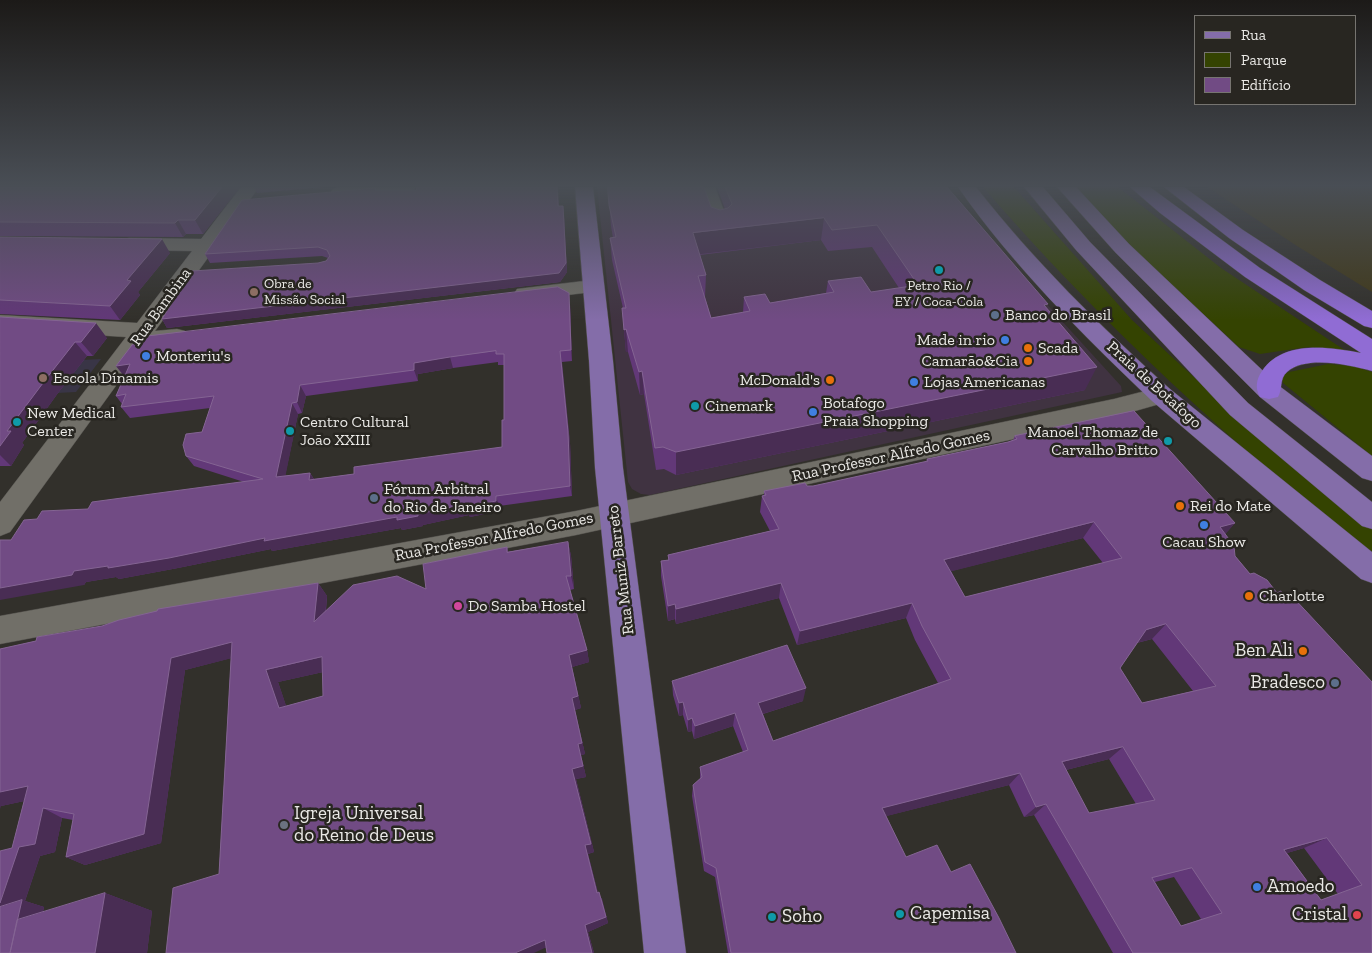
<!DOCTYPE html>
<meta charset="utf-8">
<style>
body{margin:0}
#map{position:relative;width:1372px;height:953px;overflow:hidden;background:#32302b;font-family:"Zilla Slab",serif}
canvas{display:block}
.legend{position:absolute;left:1194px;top:15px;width:162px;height:90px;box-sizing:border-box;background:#282621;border:1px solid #767470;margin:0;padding:6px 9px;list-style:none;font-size:15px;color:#eae9e6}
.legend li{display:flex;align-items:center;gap:10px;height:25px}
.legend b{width:25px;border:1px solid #767470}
</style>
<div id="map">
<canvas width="1372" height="953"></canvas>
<ul class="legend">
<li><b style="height:6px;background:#846da9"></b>Rua</li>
<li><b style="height:14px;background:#344301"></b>Parque</li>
<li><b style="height:14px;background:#714b84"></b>Edifício</li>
</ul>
</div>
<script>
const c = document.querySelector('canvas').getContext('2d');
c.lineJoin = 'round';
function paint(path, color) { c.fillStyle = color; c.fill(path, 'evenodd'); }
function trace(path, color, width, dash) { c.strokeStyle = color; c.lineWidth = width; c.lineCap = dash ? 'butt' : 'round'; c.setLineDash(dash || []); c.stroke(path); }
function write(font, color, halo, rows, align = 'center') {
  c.font = font + ' "Zilla Slab",serif'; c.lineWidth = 5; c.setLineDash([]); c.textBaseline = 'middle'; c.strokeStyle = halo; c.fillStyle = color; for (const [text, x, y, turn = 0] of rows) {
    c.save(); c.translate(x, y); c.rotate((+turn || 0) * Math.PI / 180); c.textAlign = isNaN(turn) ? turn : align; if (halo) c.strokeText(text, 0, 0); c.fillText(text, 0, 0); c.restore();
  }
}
paint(new Path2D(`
 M597 187H948L1051 309 1121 386 1122 392 650 495 641 494 632 489 628 482Z`), '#403341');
paint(new Path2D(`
 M101 359 76 392 0 396V364Z`), '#393546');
paint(new Path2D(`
 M983 187H1014L1132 320 1252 431 1372 528V557C1233 444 1100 323 983 187Z
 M1073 187H1118L1221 268 1346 351 1308 347 1260 354 1239 347 1141 256Z
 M1328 364 1352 366 1372 372V456L1283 383 1282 379 1285 374 1289 372Z`), '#344301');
paint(new Path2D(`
 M1207 187H1372V292L1297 246Z`), '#403817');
const minor = new Path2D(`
 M241 187H259L155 331 177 329 185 331 188 336 185 341 144 347 10 532 0 536V502L126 337 0 329V315L137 323 192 251 129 250 122 248 119 244 122 240 129 238 201 239Z
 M339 187H416L413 191 407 192 339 199 333 197 330 193 333 189Z
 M697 187H715L729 224 726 228 719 230 712 228Z
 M593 280 601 281 604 286 601 291 525 300 517 299 514 294 517 289 525 288Z
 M1161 387 1170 389 1173 395 1170 401 1114 417 576 535 0 644V616L576 511 1114 399Z`);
const major = new Path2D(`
 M575 187H593L613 361 623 468 686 953H644L595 468 589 361Z
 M958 187H976C1034 261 1100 326 1170 389L1372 552V583L1361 579 1152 401C1083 335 1013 266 958 187Z
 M1024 187H1043L1090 242 1248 403 1372 502V529L1362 526 1230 415 1076 250Z
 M1057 187H1076L1129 244 1278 385 1372 456V481L1362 478 1260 397 1115 252Z`);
const highway = new Path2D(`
 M1130 187H1150L1260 268 1372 339V371C1350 365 1306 355 1287 372 1279 379 1283 389 1278 397L1269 399 1260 397C1255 388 1256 380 1262 371 1283 340 1329 347 1361 353L1245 277 1160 213Z
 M1164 187H1184L1243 230 1320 280 1372 311V328L1364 326 1304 290 1229 238Z`);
trace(minor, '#504e4a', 1);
trace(major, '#504e4a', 1);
trace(highway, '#504e4a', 1);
paint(minor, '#716f68');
paint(major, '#846da9');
paint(highway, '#906cd4');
paint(new Path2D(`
 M0 187H240L203 234H186L183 237 0 236Z
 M254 187H327L257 193Z
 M417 187H558L559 206H563L564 214 567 272 560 282 167 328 162 319 326 261 328 258 322 256 210 263 205 254 377 190H416Z
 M608 187 711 207 720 210 725 209 717 187H947L1046 308 1085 390 676 475 664 469 656 470 644 394 640 395 628 352H626L622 308H623L612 260 610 238H613L611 226ZM821 240 828 251 872 247 899 288 871 292 828 281 826 293 770 303 744 297 743 313 711 318 705 297 706 275 700 255Z
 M0 237 170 253 138 292 140 295 120 320 0 314Z
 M570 304 572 361 562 362 570 443 572 496 499 506V511L470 517 469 515 423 525V526L402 530 401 528 272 551 271 549 178 568 119 579 116 577 86 582 84 585 11 540 37 519 88 509 244 482 194 466 186 456 202 432 210 408 130 418 121 407 122 404 116 396 124 376 116 366ZM498 362V365H504V420L502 447 354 474 314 479 310 473 285 476 298 414 302 413 306 396 418 381V374L453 368Z
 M0 317 107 338 93 356H87L58 393 22 443 24 445 11 466H0Z
 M1015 436 1235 523 1225 534 1235 556 1250 574 1277 593 1372 682V953H1113L1034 815 1024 817 1009 785 886 816 906 857 951 872 1016 953H728L715 877 704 871 692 796 693 785 700 779V767L743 752 733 726 694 739 692 731 688 732 683 715 679 716 673 695 672 681 803 701 763 714 773 741 938 683 915 640 906 618 797 645 779 598 676 624 675 619 668 621 661 576V561L668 560V555L770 531 760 512 762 496 764 495V491L813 486 926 462 927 459 1008 442 1013 440ZM1083 538 1103 563 965 597 951 571ZM1152 639 1193 691 1142 703 1120 668 1137 643ZM1109 759 1136 804 1089 813 1066 770ZM1304 848 1338 894 1321 900 1287 853ZM1174 877 1201 919 1181 926 1155 882Z
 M568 542 571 556 574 589 570 590 587 650 589 662 572 667 581 708 575 710 585 754 581 755 586 777 576 779 594 852 588 854 598 893 602 899 608 923 588 932 594 953H547L546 948 219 874 231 658 185 670 161 843 85 865 66 857 73 820 62 818 55 852 40 856 25 901 44 907 43 912 105 893 152 911 147 953H0L12 848 24 801 1 806 0 649 102 626 318 583 327 596 326 611 426 589 507 547 508 552ZM323 672V696L286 706 278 682Z`), '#623878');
paint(new Path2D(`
 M222 187H240L203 234 195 220Z
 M563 206 567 272 560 282 167 328 162 319Z
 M824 218 821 240 693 255V233Z
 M178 220 186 234 183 237 175 223Z
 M162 239 170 253 138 292 140 295 120 320 110 306 127 280Z
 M569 293 570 304 572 361 571 350Z
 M96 323 107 338 93 356 81 342Z
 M626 329 628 352H626L624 330Z
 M75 342 87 356 58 393 22 443 24 445 11 466 0 455V446L7 431 46 379Z
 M560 351 570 443 572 496 570 486Z
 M450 357 453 368 418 374V381L414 370V363Z
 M130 364 125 377 116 366Z
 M1097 367 1085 390 676 475V452Z
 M642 371 644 394 640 395 639 372Z
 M300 385 306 396 302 413 297 402Z
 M292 403 298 414 283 488 276 477Z
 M310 473 316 483 309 480Z
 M496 496 499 506V511L470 517 469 515 423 525V526L402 530 401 528 272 551 271 549 178 568 119 579 116 577 86 582 84 585 0 600V588L74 571 265 538 397 517 418 514Z
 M1094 522 1083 538 937 575 944 560Z
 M1235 523 1221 539 1220 527Z
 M568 542 571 556 574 589 571 576Z
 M318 583 327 596 323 635 314 622Z
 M781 583 779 598 676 624V609Z
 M912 603 906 618 797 645 800 631Z
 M675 604V619L668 621V606Z
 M1166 624 1152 639 1132 644 1146 630Z
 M232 642 244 655 185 670 161 843 85 865 66 857 171 658Z
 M587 650 589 662 572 667 581 708 575 710 585 754 581 755 586 777 576 779 594 852 588 854 600 901 597 893 585 845 572 769 578 744 572 698 569 655Z
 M322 657 332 670 278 682 291 720 279 708 266 670Z
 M806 688 803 701 756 716 758 703Z
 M683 702V715L679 716V703Z
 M735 713 733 726 694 739 695 726Z
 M692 718V731L688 732V720Z
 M1123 747 1109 759 1050 774 1062 762Z
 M1020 773 1009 785 875 819 882 808Z
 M28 786 48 796 1 806 0 809V792Z
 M1046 804 1034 815 1024 817 1036 807Z
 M43 808 62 818 55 852 40 856 25 901 44 907 34 953 0 908V903L19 847Z
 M1327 838 1304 848 1263 860 1284 850Z
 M599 892 608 923 588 932 594 953H592L585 925Z
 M105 893 152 911 147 953H95Z
 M545 940 549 946 534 953H515Z`), '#492d54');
const building = new Path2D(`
 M0 187H222L195 220H178L175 223 0 222Z
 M417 187H557L558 206H563L566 263 559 273 162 319 192 271 318 263 326 261 330 256 327 250 318 247 205 254 242 200 376 188 375 190H416Z
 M608 187H704L711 207 720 210 728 208 732 204 725 187H947L1048 304 1044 305 1097 367 676 452 663 447 655 448 642 371 639 372 626 329 624 330 622 308H626L610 238 616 237 609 205ZM824 218 832 230 877 225 918 285 871 292 861 277 828 281 834 292 770 303 765 294 744 297 750 311 711 318 698 276 706 275 693 233Z
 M0 237 162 239 127 280 131 281 110 306 0 300Z
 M558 287 569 293 571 350 560 351 568 432 570 486 496 496V501L466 507V504L418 514V516L397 520V517L264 541 265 538 169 558 108 568V566L74 571 72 575 0 588V540H11L24 520 37 519 42 511 88 509 92 502 263 479 186 456 183 445 186 434 202 432 214 396 121 407 126 394 116 396 130 364 116 366 132 345 141 340 142 337ZM496 351V354H504V420H502V447L354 467V474L309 480 310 473 276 477 292 403 297 402 300 385 414 370V363L450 357Z
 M0 317 96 323 81 342H75L46 379 7 431H11L0 446Z
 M1134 411 1235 523 1220 527 1234 546 1235 556 1250 574 1254 573 1267 580 1277 593 1281 591 1285 596 1290 594 1372 682V953H1133L1046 804 1036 807 1020 773 882 808 906 857 937 845 951 872 970 864 999 918 1016 953H731L716 868 705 862 693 785 702 777 700 767 748 750 735 713 695 726 692 718 688 720 683 702 679 703 672 681 787 645 806 688 758 703 773 741 951 679 922 626 912 603 800 631 781 583 676 609 675 604 668 606 661 561 669 560 668 555 779 529 762 496 766 495 764 491 805 483 807 486H813L928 461 927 459 1008 442 1017 439 1015 436ZM1094 522 1122 558 965 597 944 560ZM1166 624 1216 686 1142 703 1120 668 1146 630ZM1123 747 1155 800 1089 813 1062 762ZM1327 838 1362 885 1321 900 1284 850ZM1192 868 1222 913 1181 926 1152 878Z
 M568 542 571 576H566L587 650 569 655 578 696 572 698 582 743 578 744 583 766 572 769 591 844 585 845 597 893 599 892 606 917 585 925 592 953H547L545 940 515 953H166L173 888 219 874 232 642 171 658 144 834 66 857 74 814 43 808 35 844 19 847 0 903V851L12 848 28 786 0 792V649L36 641 37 637 102 626 119 620 157 611 158 609 318 583 314 622 353 585 397 576 426 589 423 564 507 547V552ZM322 657 323 696 279 708 266 670Z
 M105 893 95 953H10L17 920Z
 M22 900 10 953H0V907Z`);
paint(building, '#714b84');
trace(building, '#846493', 1);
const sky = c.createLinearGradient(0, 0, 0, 320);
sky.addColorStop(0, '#1c1a18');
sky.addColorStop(0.58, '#494e55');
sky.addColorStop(1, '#494e5500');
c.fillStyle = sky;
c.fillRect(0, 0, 1372, 320);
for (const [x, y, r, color] of [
 [939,270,5,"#0f9aa8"],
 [254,292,5,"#8d6e63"],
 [995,315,5,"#5c6f8a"],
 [1005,340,5,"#3f7fe0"],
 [1028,348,5,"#e8710a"],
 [146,356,5,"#3f7fe0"],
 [1028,361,5,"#e8710a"],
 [43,378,5,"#8d6e63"],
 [830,380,5,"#e8710a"],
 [914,382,5,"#3f7fe0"],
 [695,406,5,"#0f9aa8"],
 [813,412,5,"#3f7fe0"],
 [17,422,5,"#0f9aa8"],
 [290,431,5,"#0f9aa8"],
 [1168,441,5,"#0f9aa8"],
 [374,498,5,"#5c6f8a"],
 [1180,506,5,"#e8710a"],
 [1204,525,5,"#3f7fe0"],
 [1249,596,5,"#e8710a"],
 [458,606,5,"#d1479c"],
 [1303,651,5,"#e8710a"],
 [1335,683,5,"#5c6f8a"],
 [284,825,5,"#6b7280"],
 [1257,887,5,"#3f7fe0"],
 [900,914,5,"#0f9aa8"],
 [1357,915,5,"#e0444e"],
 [772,917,5,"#0f9aa8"]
]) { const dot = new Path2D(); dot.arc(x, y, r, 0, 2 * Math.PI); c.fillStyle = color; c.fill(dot); trace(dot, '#282621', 2); }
write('14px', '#eae9e6', '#282621', [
 ["Obra de",264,284],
 ["Missão Social",264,300],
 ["Petro Rio /",939,286,"center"],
 ["EY / Coca-Cola",939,302,"center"]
], 'left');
write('16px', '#eae9e6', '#282621', [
 ["Rua Bambina",161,307,-54],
 ["Praia de Botafogo",1154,385,42],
 ["Rua Professor Alfredo Gomes",891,456,-12],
 ["Rua Professor Alfredo Gomes",494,537,-11],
 ["Rua Muniz Barreto",621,570,-97]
]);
write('16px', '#eae9e6', '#282621', [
 ["Banco do Brasil",1005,315],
 ["Made in rio",995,340,"right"],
 ["Scada",1038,348],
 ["Monteriu's",156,356],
 ["Camarão&Cia",1018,361,"right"],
 ["Escola Dínamis",53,378],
 ["McDonald's",820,380,"right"],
 ["Lojas Americanas",924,382],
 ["Botafogo",823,403],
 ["Praia Shopping",823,421],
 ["Cinemark",705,406],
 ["New Medical",27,413],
 ["Center",27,431],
 ["Centro Cultural",300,422],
 ["João XXIII",300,440],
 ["Manoel Thomaz de",1158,432,"right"],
 ["Carvalho Britto",1158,450,"right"],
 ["Fórum Arbitral",384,489],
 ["do Rio de Janeiro",384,507],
 ["Rei do Mate",1190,506],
 ["Cacau Show",1204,542,"center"],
 ["Charlotte",1259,596],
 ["Do Samba Hostel",468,606]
], 'left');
write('19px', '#eae9e6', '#282621', [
 ["Ben Ali",1293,651,"right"],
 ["Bradesco",1325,683,"right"],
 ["Igreja Universal",294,814],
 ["do Reino de Deus",294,836],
 ["Amoedo",1267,887],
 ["Capemisa",910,914],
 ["Cristal",1347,915,"right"],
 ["Soho",782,917]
], 'left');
</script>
